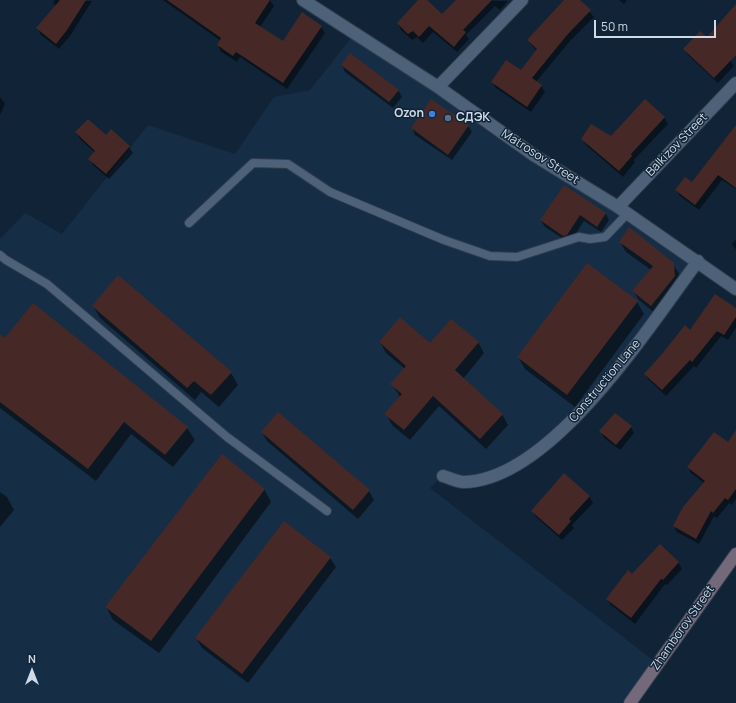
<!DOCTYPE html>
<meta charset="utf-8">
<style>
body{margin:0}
#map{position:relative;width:736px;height:703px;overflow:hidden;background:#112437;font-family:Manrope,sans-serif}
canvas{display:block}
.north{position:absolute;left:12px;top:651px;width:40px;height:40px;-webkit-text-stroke:3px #112437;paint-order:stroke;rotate:0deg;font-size:11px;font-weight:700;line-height:16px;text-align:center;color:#cedae7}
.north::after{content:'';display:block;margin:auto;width:14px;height:18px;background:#cedae7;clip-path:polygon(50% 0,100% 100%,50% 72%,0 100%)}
.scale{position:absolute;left:594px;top:20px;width:122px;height:18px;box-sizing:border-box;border:2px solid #cedae7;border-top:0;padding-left:5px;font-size:12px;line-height:14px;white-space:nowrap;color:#cedae7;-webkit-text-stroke:3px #112437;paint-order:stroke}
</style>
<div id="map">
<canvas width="736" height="703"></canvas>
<div class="north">N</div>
<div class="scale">50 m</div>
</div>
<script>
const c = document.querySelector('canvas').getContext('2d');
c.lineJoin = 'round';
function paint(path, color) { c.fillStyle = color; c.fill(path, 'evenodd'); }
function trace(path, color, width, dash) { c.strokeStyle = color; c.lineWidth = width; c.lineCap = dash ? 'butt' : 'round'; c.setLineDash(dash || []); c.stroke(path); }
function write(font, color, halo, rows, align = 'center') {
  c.font = font + ' Manrope,sans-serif'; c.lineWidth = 3; c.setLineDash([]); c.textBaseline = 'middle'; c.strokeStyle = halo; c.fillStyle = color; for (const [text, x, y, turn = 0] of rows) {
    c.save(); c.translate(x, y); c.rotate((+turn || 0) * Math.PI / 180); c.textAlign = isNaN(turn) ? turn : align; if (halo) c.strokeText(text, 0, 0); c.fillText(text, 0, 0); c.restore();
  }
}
paint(new Path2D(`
 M355 33 698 261 611 377 539 449 482 480 443 476 430 488 658 664 630 703H0V239L25 213 62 234 148 125 235 154 274 97 310 90Z`), '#152d45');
paint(new Path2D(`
 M55 0 92 1 70 36 59 49 41 35 38 29 56 6 53 2Z
 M163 0H270L274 6 260 27 283 43 321 27 325 33 287 89 240 57 237 62 221 52 218 45 221 41Z
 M419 0H425L442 16 458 0 508 1 500 10 495 6 466 35 469 39 457 52 433 32 423 43 417 37 412 40 401 30 398 23Z
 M565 0H579L594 17 570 41 536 82 541 86 545 92 531 112 496 88 492 82 521 71 537 51 528 41Z
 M619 0H627L624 4Z
 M736 8V51L730 60 734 66 718 83 688 55 684 49 707 38Z
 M342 65 398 90 402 97 393 108 345 72Z
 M0 97 5 104 0 115Z
 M664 117 668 124 634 160 635 162 623 177 586 145 582 139 611 137Z
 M468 126 472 132 452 160 415 135 412 128Z
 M736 126V189L722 180 699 210 680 196 676 190 692 184Z
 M111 131 129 147 133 153 109 179 93 165 90 159 95 153 80 139 76 132 106 137Z
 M564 186 606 214 609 220 601 232 584 221 571 241 568 242 545 227 541 221Z
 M736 240V250L732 244Z
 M620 242 673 264 679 274 680 286 657 315 639 300 633 291 651 270 626 252Z
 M637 302 644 314 575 407 525 369 518 357Z
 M33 305 187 428 195 440 173 467 131 434 96 481 0 408V340L5 339Z
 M93 306 231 373 238 385 219 407 201 392 195 400 100 318Z
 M736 310V328L728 340 721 336 696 368 694 366 666 396 649 380 645 374 691 331Z
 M380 342 430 345 478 342 484 353 463 379 502 414 508 425 486 449 439 406 410 440 392 425 386 414 400 397 392 384 405 369 386 353Z
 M631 427 634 433 620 450 604 438 601 431Z
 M736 431V499L732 505 729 503 717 518 714 516 699 544 677 532 674 526 704 483 691 473 688 467 728 444Z
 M262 432 369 491 374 500 358 519 267 441Z
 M264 489 271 502 159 653 113 620 106 607Z
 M0 492 7 497 14 510 0 527Z
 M589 496 593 503 572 525 574 528 562 540 536 517 532 511Z
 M330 558 336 567 248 683 202 648 196 638Z
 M678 562 682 569 667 585 665 584 635 624 611 605 607 599 632 575Z`), '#0007');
paint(new Path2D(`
 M60 0H86L67 30 56 44 36 28Z
 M167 0H270L255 23 283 41 302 12 322 26 283 83 236 52 233 56 217 45 221 38Z
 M418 0H427L442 14 456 0H492L463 30 466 32 454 47 429 26 419 37 413 31 408 34 397 23Z
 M564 0H580L591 10 567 35 532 78 542 85 527 107 491 82 506 60 521 70 537 49 527 40Z
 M736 4V55L714 78 683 49 700 31 707 37Z
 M350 53 399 90 389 102 341 65Z
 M431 99 469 125 448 155 411 128Z
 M645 99 665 117 631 154 632 156 619 171 581 139 591 124 611 136Z
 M88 119 106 135 111 129 130 146 106 174 88 159 95 151 75 132Z
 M736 125V188L718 175 695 205 675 190 685 177 692 182Z
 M564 185 606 213 597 227 580 215 567 235 563 236 540 220Z
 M629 227 674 263 675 276 651 306 632 291 653 266 619 242Z
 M587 263 638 301 567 395 517 357Z
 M118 275 232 372 211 395 194 381 187 388 92 306Z
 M715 294 736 308V317L724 335 717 331 692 362 690 360 662 390 644 374 662 354 685 325 690 330Z
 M33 303 188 427 165 455 124 422 88 469 0 402V334L5 338Z
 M400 317 430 343 451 319 479 342 455 370 503 414 480 439 433 396 404 430 384 414 402 394 390 384 406 366 379 342Z
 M278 412 370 490 353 510 261 432Z
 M615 413 632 426 616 445 599 431Z
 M736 430V489L728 500 725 498 713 513 711 511 696 539 673 526 683 507 705 481 687 467 714 432 728 442Z
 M222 454 265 489 151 641 105 607Z
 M564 473 590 496 569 519 571 521 559 535 531 511Z
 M284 521 331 557 242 674 195 638Z
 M660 544 679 562 663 580 661 579 631 618 606 599 628 570 632 574Z`), '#462926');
const lane = new Path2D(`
 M189 223 253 163 288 164 330 192 444 240 490 256 517 257 579 237 590 239 605 237 628 213
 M0 255 6 260 47 284 227 437 327 511`);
const street = new Path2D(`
 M303 0 438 87 535 156 618 207 736 289
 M438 87 522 0
 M618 207 736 83
 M443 476C450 478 457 482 464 482 552 480 649 326 698 261`);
const secondary = new Path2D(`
 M630 703 736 554`);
trace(lane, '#313d4e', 10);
trace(street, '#313d4e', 14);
trace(secondary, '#313d4e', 14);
trace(lane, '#4d6279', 8);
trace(street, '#4d6279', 12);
trace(secondary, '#74697b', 12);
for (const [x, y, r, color] of [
 [432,114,4,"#3f7fe0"],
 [448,118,4,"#5c6f8a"]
]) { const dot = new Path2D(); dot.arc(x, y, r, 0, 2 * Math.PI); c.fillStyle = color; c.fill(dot); trace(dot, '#112437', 1.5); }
write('bold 12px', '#cedae7', '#112437', [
 ["Ozon",424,114],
 ["СДЭК",456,118,"left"]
], 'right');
write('12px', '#cedae7', '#112437', [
 ["Balkizov Street",677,145,-46],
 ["Matrosov Street",540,157,33],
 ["Construction Lane",605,381,-50],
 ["Zhamborov Street",683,628,-55]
]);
</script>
